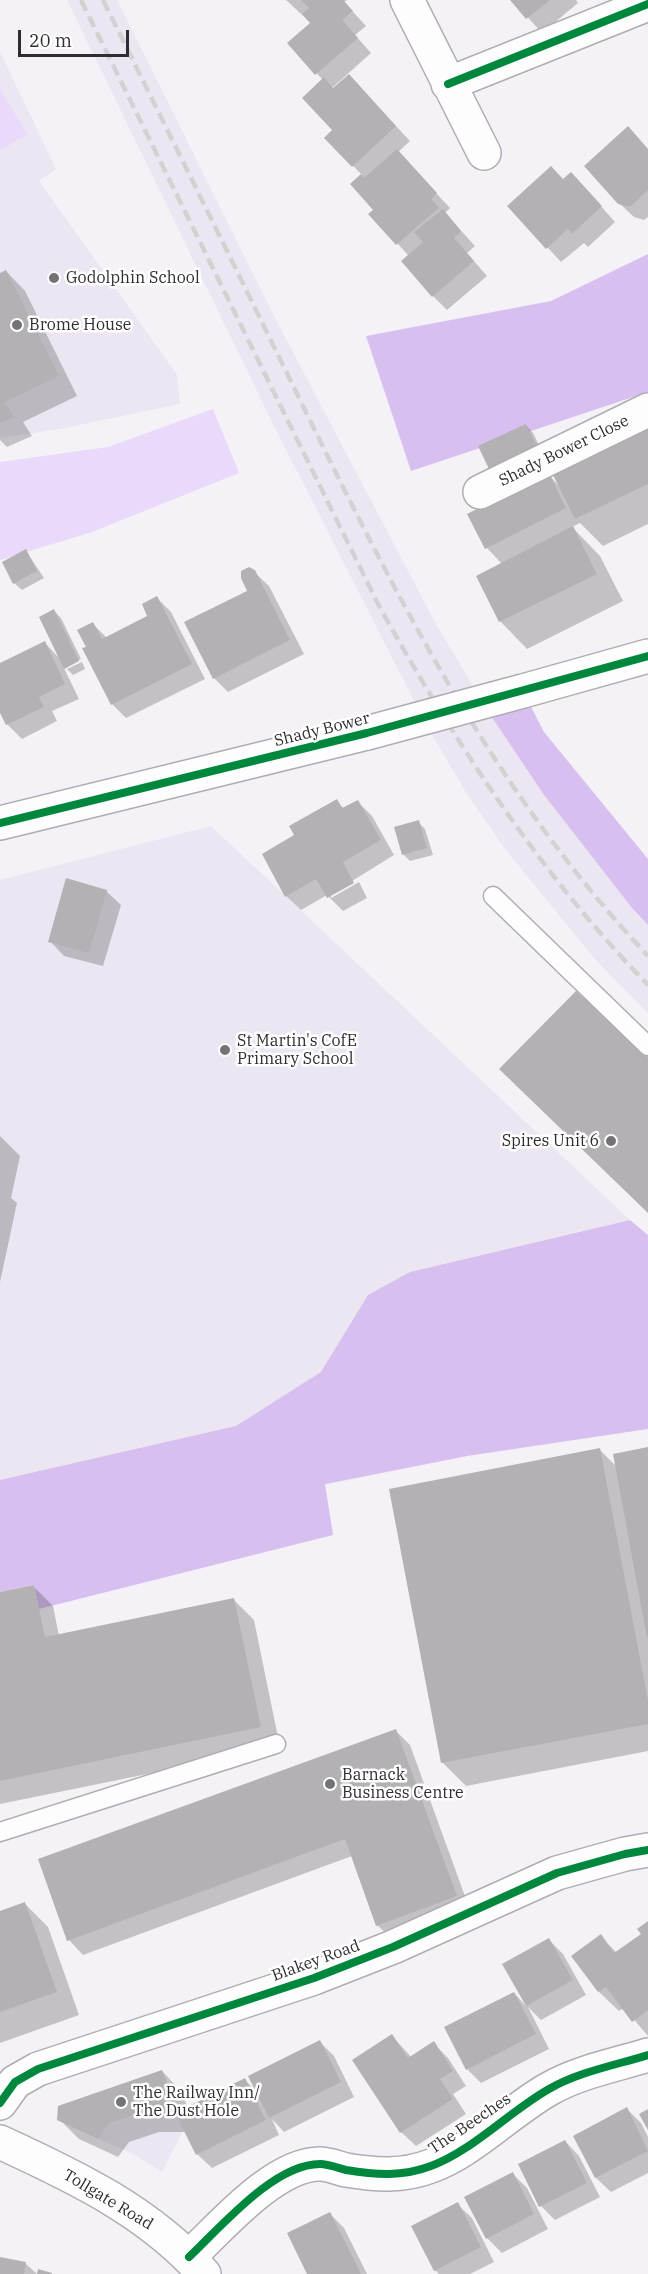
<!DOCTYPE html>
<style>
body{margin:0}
#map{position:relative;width:648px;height:2274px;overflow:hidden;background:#f4f2f7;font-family:"IBM Plex Serif",serif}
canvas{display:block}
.scale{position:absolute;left:18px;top:30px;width:111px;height:27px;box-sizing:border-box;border:3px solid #2f2d31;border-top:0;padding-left:8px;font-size:18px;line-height:21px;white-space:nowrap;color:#2f2d31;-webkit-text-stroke:4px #fff;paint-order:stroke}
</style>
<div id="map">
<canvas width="648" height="2274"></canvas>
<div class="scale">20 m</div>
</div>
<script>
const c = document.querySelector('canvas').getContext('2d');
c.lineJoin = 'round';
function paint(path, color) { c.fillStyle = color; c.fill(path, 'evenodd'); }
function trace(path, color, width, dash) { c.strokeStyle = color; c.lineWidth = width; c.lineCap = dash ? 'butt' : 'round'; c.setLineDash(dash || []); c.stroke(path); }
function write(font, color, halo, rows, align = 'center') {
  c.font = font + ' "IBM Plex Serif",serif'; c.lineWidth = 5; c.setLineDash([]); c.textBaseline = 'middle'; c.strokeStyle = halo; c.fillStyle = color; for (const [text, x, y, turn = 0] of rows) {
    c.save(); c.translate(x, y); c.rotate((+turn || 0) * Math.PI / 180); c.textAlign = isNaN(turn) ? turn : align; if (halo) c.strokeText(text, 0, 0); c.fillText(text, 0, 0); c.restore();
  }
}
paint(new Path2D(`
 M67 0H117L275 318 436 624 491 716 544 795 632 908 648 925V1013L594 958 505 849 465 791 427 726 274 426Z
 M0 52 56 169 39 181 177 375 180 404 60 429 0 438Z
 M211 826 630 1220 410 1272 467 1456 0 1551V880Z
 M162 2070 185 2127 162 2172 133 2154 57 2120 58 2106Z`), '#ebe6f1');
paint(new Path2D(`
 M0 89 27 134 0 151Z
 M213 409 239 473 92 532 0 560V462L108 447Z`), '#e9d9fb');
paint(new Path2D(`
 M648 254V392L411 471 366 336 551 301Z
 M528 701 544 732 648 859V925L632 908 544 795 491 716Z
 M630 1220 648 1235V1429L467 1456 325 1484 333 1535 39 1609 34 1585 0 1592V1480L236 1426 321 1372 368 1295 410 1272Z`), '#d7c0f0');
paint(new Path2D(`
 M286 0H347L344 2 366 26 355 35 371 53 332 88 363 91 410 141 398 152 450 208 445 213 475 246 467 253 487 276 447 310 433 296 409 256 370 214 375 210 352 184 362 175 326 138 334 130 323 80 289 44 312 24Z
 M512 0H576L578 3 542 33Z
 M648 149V217L644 220 634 217 619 203Z
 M564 180 585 188 615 222 588 247 584 243 561 262 509 206Z
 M6 271 25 291 77 396 23 422 32 436 7 447 0 440V275Z
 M526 425 533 433 543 453 498 475 490 468Z
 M648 425V524L603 546 580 523 572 527 600 556 623 601 527 649 500 621 478 576 502 564 487 548 469 515 549 475 560 487Z
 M26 551 44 578 22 590 14 583Z
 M254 572 269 586 304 654 228 692 214 678Z
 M157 598 171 612 205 679 126 718 112 704 93 624 107 638 149 616Z
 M54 611 61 618 81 659 66 668 63 666 79 699 52 711 57 721 22 739 7 724 0 709V665L45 643 61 660Z
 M82 662 85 669 73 675 67 669Z
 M337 801 344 809 357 801 372 816 394 855 331 894V898L359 882 367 898 343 911 327 895 301 910 286 896 296 836Z
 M418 822 425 829 433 855 410 861 403 854Z
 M106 891 121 905 103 966 64 956 50 941Z
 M0 1136 20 1156 11 1198 17 1203 0 1282Z
 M599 1449 617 1467 648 1449V1751L466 1786 443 1763 391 1490Z
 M33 1586 53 1606 59 1636 234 1600 254 1620 280 1747 0 1804V1593Z
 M395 1730 410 1745 470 1910 392 1939 377 1925 352 1856 83 1955 69 1940Z
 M25 1904 48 1927 79 2015 0 2043V1912Z
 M648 1923V2036L624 2008 619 2011 599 1992 573 1956 600 1936 617 1953 643 1934Z
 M549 1940 563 1954 586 1995 541 2020 528 2007 549 2049 481 2083 467 2069 514 1993 526 2006Z
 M392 2036 412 2058 433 2043 448 2058 466 2086 453 2094 466 2114 416 2146 401 2132Z
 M320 2042 334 2056 354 2097 284 2132 272 2119 279 2135 212 2168 197 2154 186 2132H159L129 2142 118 2157 79 2139 59 2119 162 2071 181 2091 188 2108 245 2080 258 2093Z
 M627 2109 641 2123 648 2137V2173L611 2192 596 2178 575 2136Z
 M565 2141 579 2156 600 2197 555 2220 541 2206Z
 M513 2174 527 2188 548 2229 502 2253 487 2238 466 2198Z
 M457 2204 472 2218 494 2262 470 2274H439L435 2270Z
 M330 2214 344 2228 367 2274H309Z
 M0 2259 25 2263 37 2274H0Z`), '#0003');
paint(new Path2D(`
 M301 0H343L353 11 342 20 358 38 315 75 287 43 310 23 302 14 309 8Z
 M510 0H550L526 19Z
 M349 74 396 126 352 167 324 138 332 130 302 98 324 77 333 88Z
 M628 126 648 149V190L630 207 618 204 584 166Z
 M397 149 437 193 431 199 439 208 396 245 368 214 373 210 350 184 361 174 364 178Z
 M551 166 563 179 571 172 602 206 572 234 568 229 546 249 507 206Z
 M443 209 461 231 454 238 474 261 432 297 401 261 423 242 414 232Z
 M6 270 59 376 5 402 14 417 0 423V273Z
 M648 423V484L575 519 551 471Z
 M526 424 537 446 489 469 478 446Z
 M549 473 566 508 485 549 467 514Z
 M573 526 597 574 499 622 476 576Z
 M26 549 37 571 13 584 2 562Z
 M249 567 255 570 290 640 213 679 184 622 247 591 241 578V571Z
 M157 596 192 664 111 705 82 648 86 647 77 630 93 622 102 639 147 616 142 604Z
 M54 609 79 661 64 669 39 617Z
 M45 641 65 684 39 697 44 707 6 725 0 713V663Z
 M337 799 342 808 358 800 381 840 343 862 354 883 327 898 316 879 285 897 262 854 294 835 289 826Z
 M419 820 427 848 402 855 394 827Z
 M66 878 107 890 89 953 48 942Z
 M576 991 648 1057V1213L499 1069Z
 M648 1447V1637L647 1638 613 1454Z
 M600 1448 648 1700V1724L441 1763 389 1489Z
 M34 1585 45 1637 234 1598 261 1727 0 1781V1592Z
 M396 1729 457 1896 376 1926 345 1839 67 1941 38 1859Z
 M25 1902 57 1992 0 2012V1911Z
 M648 1921V2010L632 2022 606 1987 598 1992 571 1956 601 1934 614 1953 641 1934 637 1929Z
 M549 1938 573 1980 526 2006 502 1964Z
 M514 1992 536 2034 466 2070 444 2027Z
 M392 2034 408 2058 434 2041 453 2071 440 2079 453 2099 400 2133 352 2060Z
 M320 2040 341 2082 269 2118 248 2076Z
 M162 2070 173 2098 169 2113H139L109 2123 98 2139 57 2120 58 2106Z
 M245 2078 266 2120 196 2155 175 2113Z
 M627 2107 648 2151 595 2178 573 2136Z
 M648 2109V2130L639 2114Z
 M565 2140 587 2183 539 2207 518 2164Z
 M513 2172 534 2214 486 2239 464 2197Z
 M458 2202 481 2247 434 2271 411 2226Z
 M330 2212 361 2274H307L287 2233Z
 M0 2257 26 2262 24 2274H0Z
 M38 2269 52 2273V2274H37Z`), '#b3b1b4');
const service = new Path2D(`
 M493 896 648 1046
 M0 1832 276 1744`);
const minor = new Path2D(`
 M407 0 484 153
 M448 84 648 4
 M480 492 648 410
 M523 691 648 656
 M0 823 367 733
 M0 2103 15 2082 38 2069 314 1978 393 1947 557 1873 625 1854 648 1850
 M189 2257C221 2227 274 2164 320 2164 328 2164 338 2168 346 2170 376 2175 402 2177 431 2166 472 2151 510 2111 549 2089 578 2072 616 2065 648 2055`);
const tertiary = new Path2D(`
 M0 2142C74 2176 150 2212 204 2274`);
trace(service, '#afadb1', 21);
trace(minor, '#afadb1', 36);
trace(tertiary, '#afadb1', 36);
trace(service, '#fdfdfe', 18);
trace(minor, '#fdfdfe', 33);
trace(tertiary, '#fdfdfe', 33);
trace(new Path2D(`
 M81 0 379 606C455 742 539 873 648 985
 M103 0C170 135 236 269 302 404 399 602 495 793 648 956`), '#d2d2d2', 4.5, [12, 6]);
const minorBridge = new Path2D(`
 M367 733 523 691`);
trace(minorBridge, '#afadb1', 36, []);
trace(minorBridge, '#fdfdfe', 33);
trace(new Path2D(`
 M448 84 648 4
 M0 823 367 733 648 656
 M0 2103 15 2082 38 2069 314 1978 393 1947 557 1873 625 1854 648 1850
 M189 2257C221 2227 274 2164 320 2164 328 2164 338 2168 346 2170 376 2175 402 2177 431 2166 472 2151 510 2111 549 2089 578 2072 616 2065 648 2055`), '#00873e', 8);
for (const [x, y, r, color] of [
 [54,278,6,"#747276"],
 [17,325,6,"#747276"],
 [225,1050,6,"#747276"],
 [611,1141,6,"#747276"],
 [330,1784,6,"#747276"],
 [121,2102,6,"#747276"]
]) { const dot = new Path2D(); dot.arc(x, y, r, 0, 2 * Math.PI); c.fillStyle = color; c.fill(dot); trace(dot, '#fff', 2); }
write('16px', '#2f2d31', '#fff', [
 ["Godolphin School",66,278],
 ["Brome House",29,325],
 ["St Martin's CofE",237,1041],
 ["Primary School",237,1059],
 ["Spires Unit 6",599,1141,"right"],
 ["Barnack",342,1775],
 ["Business Centre",342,1793],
 ["The Railway Inn/",133,2093],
 ["The Dust Hole",133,2111]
], 'left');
write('16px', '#2f2d31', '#fff', [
 ["Shady Bower Close",564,451,-26],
 ["Shady Bower",322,730,-14],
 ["Blakey Road",316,1961,-20],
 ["The Beeches",470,2124,-34],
 ["Tollgate Road",108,2200,31]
]);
</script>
